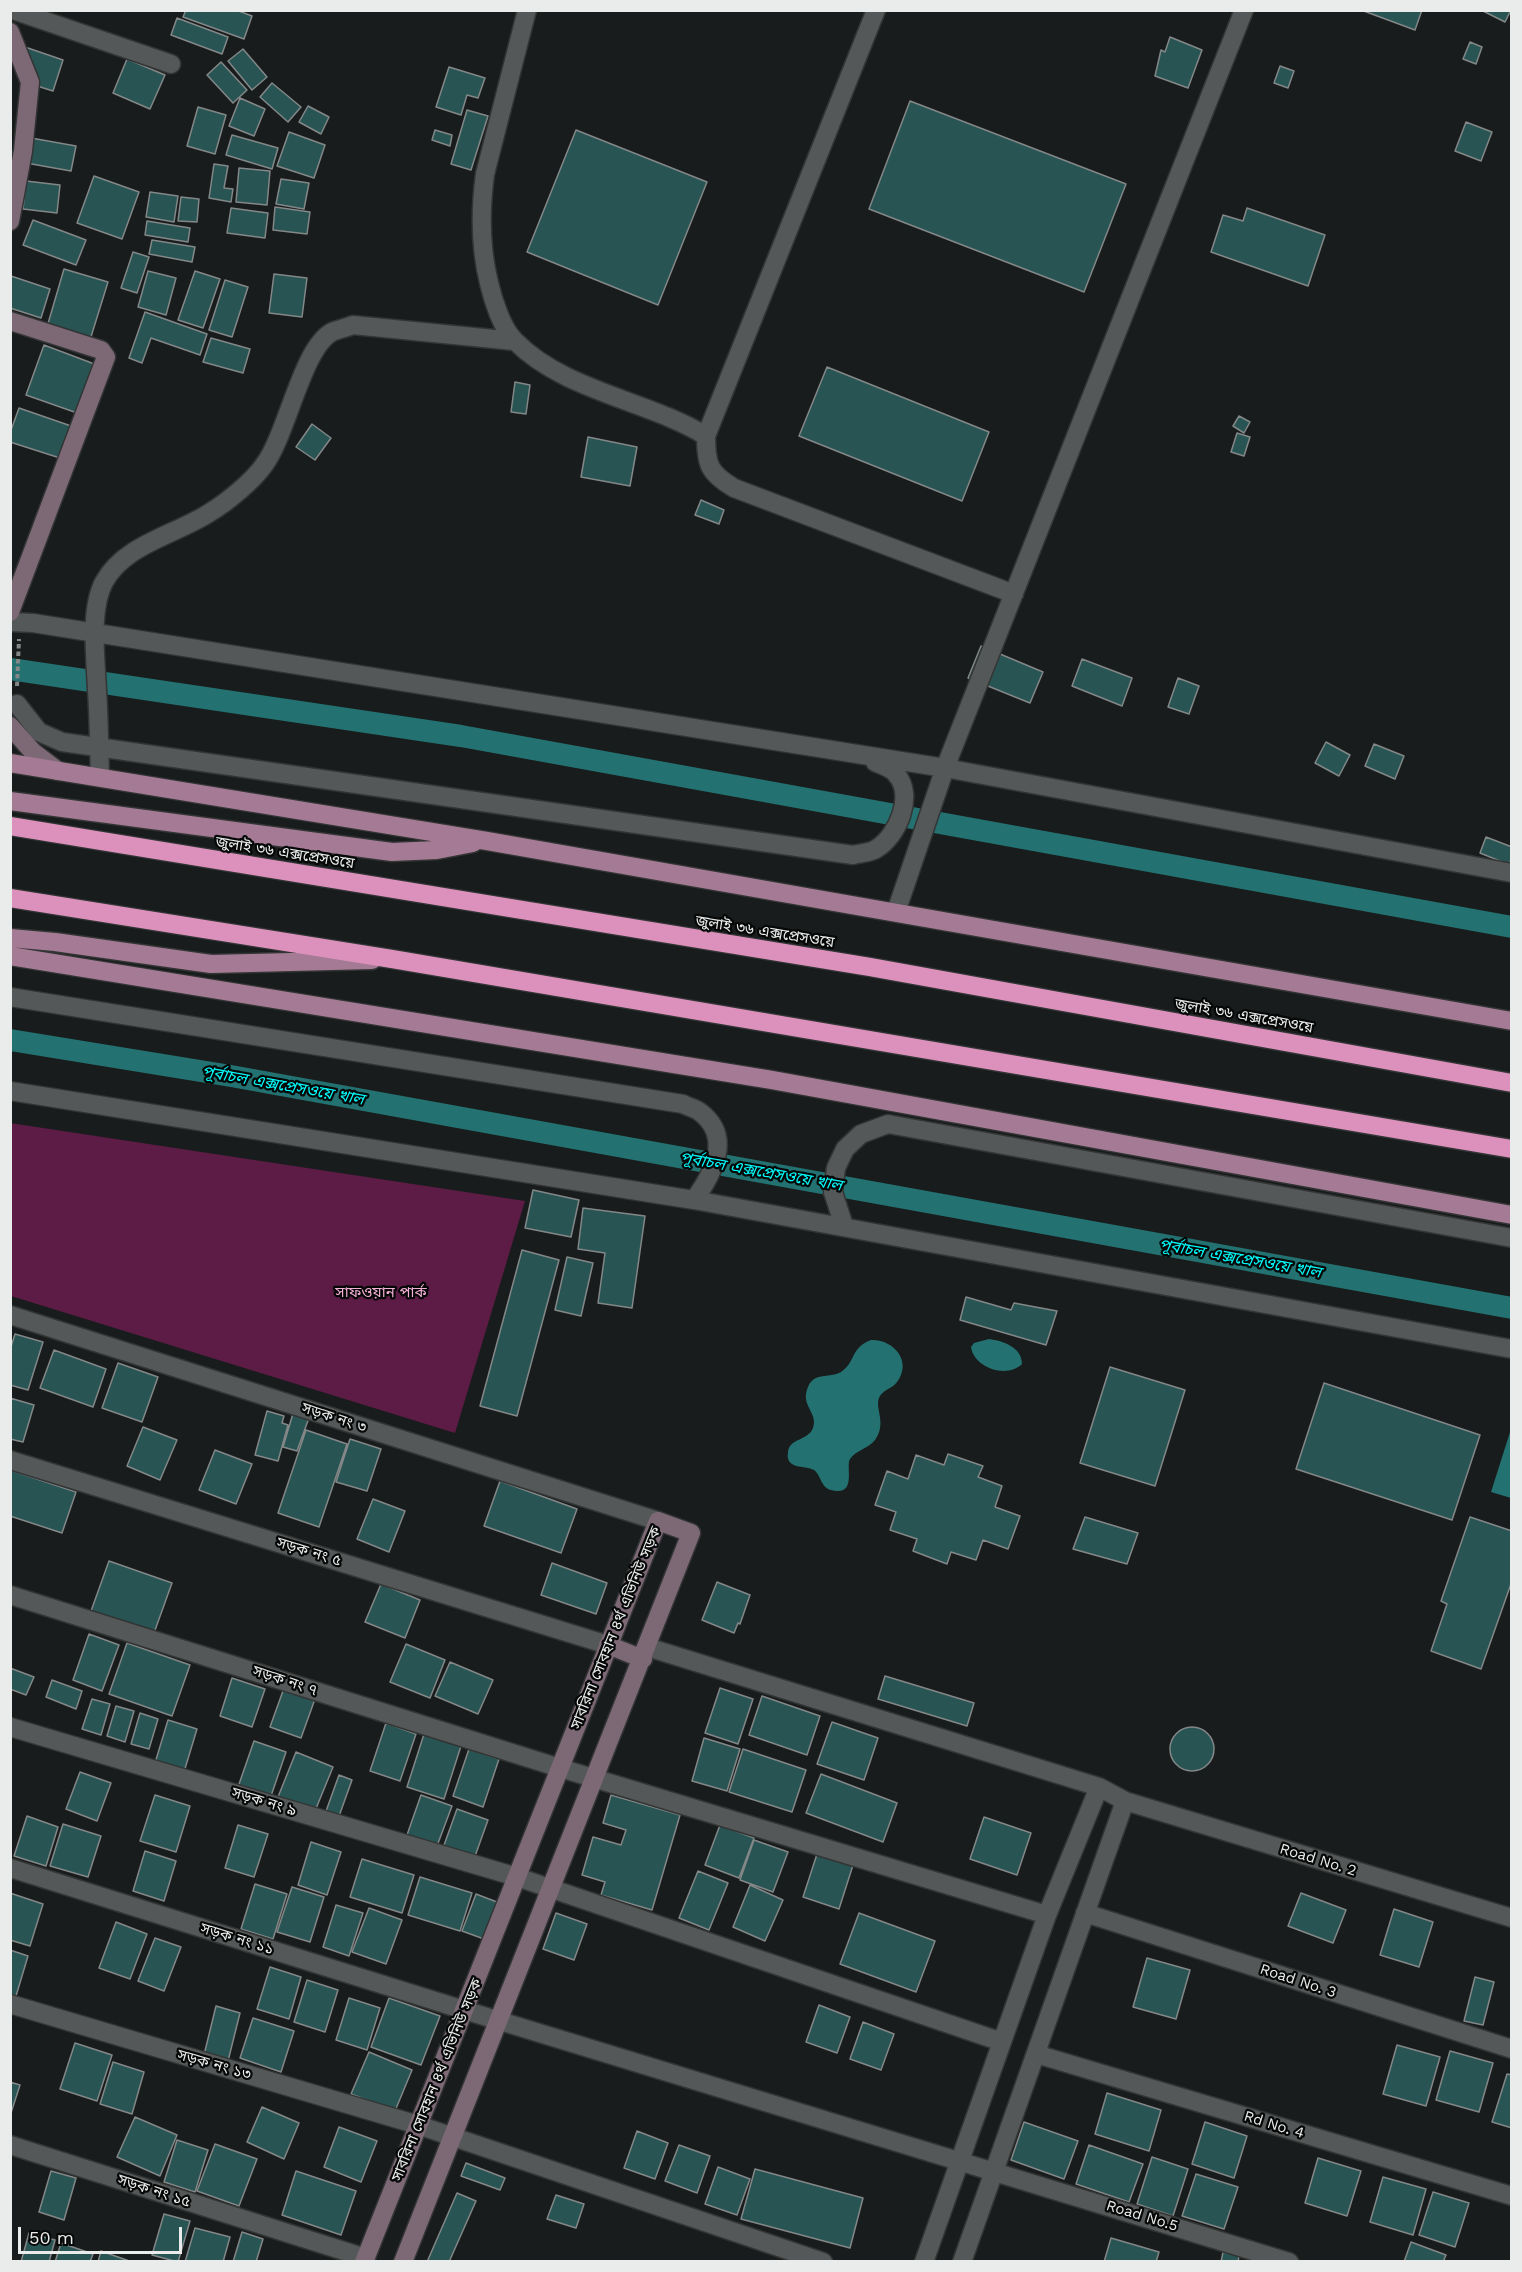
<!DOCTYPE html>
<meta charset="utf-8">
<style>
body{margin:0}
#map{position:relative;width:1522px;height:2272px;overflow:hidden;background:#191c1c;font-family:"Work Sans",sans-serif}
canvas{display:block}
.frame{position:absolute;inset:0;border:12px solid #eaecec;pointer-events:none}
.scale{position:absolute;left:18px;top:2227px;width:164px;height:27px;box-sizing:border-box;border:3px solid #eaecec;border-top:0;padding-left:8px;font-size:18px;line-height:21px;white-space:nowrap;color:#eaecec;-webkit-text-stroke:4px #060707;paint-order:stroke}
</style>
<div id="map">
<canvas width="1522" height="2272"></canvas>
<div class="frame"></div>
<div class="scale">50 m</div>
</div>
<script>
const c = document.querySelector('canvas').getContext('2d');
c.lineJoin = 'round';
function paint(path, color) { c.fillStyle = color; c.fill(path, 'evenodd'); }
function trace(path, color, width, dash) { c.strokeStyle = color; c.lineWidth = width; c.lineCap = dash ? 'butt' : 'round'; c.setLineDash(dash || []); c.stroke(path); }
function write(font, color, halo, rows, align = 'center') {
  c.font = font + ' "Work Sans","Noto Sans Bengali",sans-serif'; c.lineWidth = 4.5; c.setLineDash([]); c.textBaseline = 'middle'; c.strokeStyle = halo; c.fillStyle = color; for (const [text, x, y, turn = 0] of rows) {
    c.save(); c.translate(x, y); c.rotate((+turn || 0) * Math.PI / 180); c.textAlign = isNaN(turn) ? turn : align; if (halo) c.strokeText(text, 0, 0); c.fillText(text, 0, 0); c.restore();
  }
}
paint(new Path2D(`
 M10 1123 525 1201 455 1433 11 1296Z`), '#5c1c45');
paint(new Path2D(`
 M989 1339C1003 1341 1022 1347 1022 1364 1007 1379 974 1368 971 1347L974 1343Z
 M871 1340C893 1339 913 1361 897 1382 893 1388 883 1390 880 1396 873 1407 888 1422 875 1440 868 1449 856 1450 850 1459 845 1466 858 1497 831 1490 821 1488 821 1475 814 1470 805 1465 785 1470 788 1452 789 1438 808 1441 813 1428 818 1415 804 1407 806 1394 811 1369 827 1380 841 1372 856 1362 850 1348 871 1340Z
 M1511 1429V1498L1491 1492Z`), '#237271');
trace(new Path2D(`
 M10 669 461 736 1512 927
 M10 1040 231 1076 1512 1308`), '#237271', 22);
const building = new Path2D(`
 M186 10H236L252 16 244 39 183 17Z
 M1361 10H1422L1415 30Z
 M1481 10H1511L1505 22Z
 M177 18 228 37 222 54 171 35Z
 M1170 37 1202 50 1188 88 1155 76 1161 50 1165 52Z
 M1470 42 1482 47 1476 64 1463 59Z
 M25 47 63 60 53 91 34 85Z
 M243 49 267 77 252 90 228 61Z
 M127 59 165 75 150 109 113 93Z
 M221 62 247 90 233 103 207 75Z
 M1280 66 1294 71 1288 88 1274 83Z
 M449 67 485 78 478 98 467 95 461 115 436 107Z
 M272 83 301 107 288 122 260 97Z
 M240 98 265 109 254 136 229 126Z
 M910 101 1126 184 1084 292 869 209Z
 M308 106 329 117 321 134 299 122Z
 M198 107 226 115 215 154 187 146Z
 M467 110 488 116 471 170 451 164Z
 M1466 122 1492 132 1481 161 1455 151Z
 M435 130 452 135 450 146 432 140Z
 M576 130 707 182 658 305 527 252Z
 M289 132 325 145 314 178 277 166Z
 M232 135 278 148 272 169 226 155Z
 M31 138 76 146 71 171 26 163Z
 M214 164 228 166 224 188 233 189 231 202 209 198Z
 M239 168 270 171 267 205 236 202Z
 M94 176 139 192 122 239 77 223Z
 M281 179 309 183 304 209 276 204Z
 M26 181 60 185 57 213 23 209Z
 M150 192 178 196 174 222 146 217Z
 M181 197 199 199 197 222 178 221Z
 M275 207 310 212 307 234 273 230Z
 M231 208 268 213 265 238 227 233Z
 M1247 208 1325 235 1308 286 1211 252 1223 215 1243 221Z
 M33 220 86 240 76 265 23 245Z
 M147 221 190 228 188 242 145 235Z
 M152 240 195 247 192 262 149 254Z
 M133 252 149 257 137 293 121 288Z
 M64 269 108 282 90 340 47 327Z
 M148 271 176 278 166 315 138 307Z
 M195 271 220 279 203 328 178 320Z
 M274 274 307 278 302 317 269 313Z
 M11 276 50 289 41 318 10 308Z
 M225 280 248 287 232 337 209 330Z
 M145 312 207 334 200 355 151 338 142 363 129 358Z
 M211 338 250 349 243 373 203 362Z
 M44 345 97 365 80 414 26 395Z
 M827 367 989 432 962 501 799 436Z
 M515 382 530 385 526 414 511 412Z
 M19 408 74 427 63 459 10 442V433Z
 M1239 416 1250 422 1244 433 1233 426Z
 M312 424 331 438 315 460 296 447Z
 M1237 433 1250 437 1244 456 1231 452Z
 M588 437 637 447 630 486 581 477Z
 M701 500 724 510 719 524 695 515Z
 M981 646 1043 672 1030 703 968 678Z
 M1082 659 1132 678 1122 706 1072 686Z
 M1178 678 1199 686 1189 714 1168 707Z
 M1326 742 1350 755 1339 776 1315 763Z
 M1374 744 1404 756 1395 779 1365 766Z
 M1486 837 1512 847 1510 865 1480 853Z
 M533 1190 579 1200 571 1237 525 1228Z
 M583 1208 645 1216 632 1308 598 1303 605 1253 578 1249Z
 M522 1250 559 1260 517 1416 480 1406Z
 M567 1257 593 1263 581 1316 555 1310Z
 M966 1297 1011 1310 1014 1303 1057 1311 1046 1345 960 1320Z
 M15 1334 43 1342 28 1390 10 1385V1350Z
 M54 1350 106 1369 93 1407 40 1388Z
 M118 1363 158 1377 142 1422 102 1408Z
 M1110 1367 1185 1390 1155 1486 1080 1463Z
 M1324 1383 1480 1435 1452 1520 1296 1469Z
 M10 1398 34 1405 23 1442 10 1439Z
 M294 1410 310 1415 297 1451 283 1447Z
 M267 1411 284 1416 282 1423 288 1425 278 1461 255 1455Z
 M143 1427 177 1440 160 1480 127 1466Z
 M306 1430 347 1444 319 1527 278 1513Z
 M350 1439 381 1449 367 1491 336 1482Z
 M215 1450 252 1464 236 1504 199 1490Z
 M948 1454 983 1466 978 1477 1002 1486 995 1507 1020 1516 1008 1549 983 1540 976 1560 951 1552 947 1564 913 1551 917 1539 890 1530 896 1512 875 1505 887 1471 908 1479 916 1455 944 1465Z
 M10 1470 76 1492 62 1533 10 1516Z
 M500 1481 577 1509 561 1553 484 1526Z
 M373 1499 405 1511 389 1552 357 1539Z
 M1085 1517 1138 1533 1127 1564 1073 1549Z
 M1470 1517 1512 1531V1581L1481 1669 1431 1651 1447 1604 1441 1601Z
 M109 1561 172 1583 154 1633 91 1611Z
 M552 1563 607 1583 596 1614 541 1595Z
 M717 1582 750 1595 740 1624 738 1623 734 1633 702 1620Z
 M381 1584 420 1600 405 1638 365 1622Z
 M89 1634 119 1645 102 1691 73 1680Z
 M127 1643 190 1665 172 1716 109 1694Z
 M406 1644 445 1660 430 1698 390 1682Z
 M450 1662 493 1680 478 1714 435 1696Z
 M10 1668 34 1677 26 1695 10 1689Z
 M885 1676 974 1703 967 1726 878 1699Z
 M232 1678 265 1689 252 1727 220 1716Z
 M52 1680 82 1691 76 1709 46 1697Z
 M284 1688 315 1699 301 1738 270 1727Z
 M720 1688 753 1699 738 1744 705 1733Z
 M762 1696 820 1716 807 1755 749 1735Z
 M92 1699 110 1704 101 1735 82 1729Z
 M116 1706 134 1711 125 1742 107 1736Z
 M140 1713 158 1719 149 1749 131 1744Z
 M168 1720 197 1729 184 1772 155 1763Z
 M832 1722 878 1738 864 1780 817 1764Z
 M386 1723 416 1734 400 1781 370 1771Z
 M1170 1749a22 22 0 1 1 44 0a22 22 0 1 1-44 0Z
 M424 1734 461 1746 444 1799 407 1787Z
 M704 1738 740 1749 727 1791 692 1781Z
 M254 1741 286 1752 270 1799 238 1787Z
 M469 1749 499 1759 483 1807 453 1796Z
 M743 1749 806 1770 792 1812 729 1792Z
 M296 1752 333 1767 315 1811 278 1797Z
 M80 1772 111 1783 97 1821 66 1809Z
 M821 1774 897 1803 883 1842 806 1813Z
 M339 1775 352 1780 338 1819 325 1814Z
 M155 1795 190 1806 176 1852 140 1841Z
 M421 1795 452 1806 437 1846 407 1835Z
 M611 1795 680 1815 652 1910 601 1895 605 1882 582 1875 593 1837 621 1845 626 1830 603 1823Z
 M457 1809 488 1820 474 1859 443 1848Z
 M27 1816 58 1827 46 1866 14 1856Z
 M984 1817 1031 1833 1017 1875 970 1859Z
 M63 1824 101 1836 88 1877 50 1866Z
 M238 1825 268 1834 254 1877 225 1868Z
 M720 1825 754 1838 739 1878 705 1865Z
 M754 1840 788 1852 773 1892 740 1880Z
 M311 1842 341 1852 327 1895 298 1885Z
 M145 1851 176 1861 164 1901 133 1891Z
 M818 1851 854 1862 839 1909 803 1897Z
 M362 1859 414 1875 402 1913 350 1897Z
 M698 1871 728 1883 709 1930 679 1918Z
 M420 1877 472 1893 460 1931 408 1915Z
 M255 1884 287 1894 273 1939 241 1929Z
 M750 1885 783 1900 765 1941 733 1927Z
 M292 1887 324 1897 310 1942 277 1932Z
 M10 1893 43 1904 30 1946 10 1940Z
 M1301 1893 1346 1910 1333 1943 1288 1926Z
 M476 1894 497 1902 484 1939 462 1931Z
 M336 1905 363 1913 349 1956 323 1947Z
 M369 1908 402 1920 386 1964 352 1952Z
 M1394 1909 1433 1922 1419 1967 1380 1955Z
 M556 1913 587 1924 574 1960 543 1949Z
 M859 1913 935 1941 916 1992 840 1964Z
 M116 1922 147 1934 130 1979 99 1968Z
 M155 1938 181 1947 164 1991 138 1981Z
 M10 1950 28 1956 16 1996 10 1995Z
 M1147 1958 1190 1970 1176 2019 1133 2007Z
 M270 1967 301 1977 289 2019 257 2009Z
 M1475 1977 1494 1982 1483 2025 1464 2021Z
 M307 1980 338 1990 325 2032 294 2022Z
 M349 1998 380 2008 367 2050 336 2040Z
 M389 1998 440 2016 421 2065 371 2047Z
 M819 2005 850 2017 837 2053 806 2042Z
 M216 2006 240 2013 228 2061 204 2055Z
 M253 2018 294 2031 281 2072 240 2058Z
 M863 2022 894 2034 881 2070 850 2059Z
 M75 2043 112 2055 97 2101 60 2089Z
 M1397 2045 1440 2057 1426 2106 1383 2094Z
 M1450 2051 1493 2063 1479 2112 1436 2100Z
 M369 2052 412 2070 395 2111 351 2094Z
 M113 2062 144 2072 132 2114 100 2104Z
 M1507 2074 1512 2075V2128L1492 2122Z
 M10 2082 20 2085 10 2116Z
 M1107 2093 1161 2110 1149 2151 1095 2134Z
 M262 2107 299 2123 284 2159 247 2142Z
 M135 2117 177 2135 160 2176 117 2157Z
 M1024 2122 1078 2141 1064 2179 1011 2160Z
 M1205 2122 1247 2136 1234 2178 1192 2164Z
 M339 2127 377 2141 361 2182 324 2167Z
 M637 2131 668 2143 655 2179 624 2168Z
 M177 2140 208 2150 195 2192 164 2182Z
 M215 2144 257 2159 239 2206 197 2191Z
 M679 2145 710 2156 697 2193 665 2181Z
 M1089 2145 1143 2164 1129 2202 1076 2184Z
 M1152 2157 1188 2169 1173 2216 1137 2204Z
 M1318 2158 1361 2171 1347 2216 1305 2203Z
 M466 2163 505 2178 500 2190 461 2176Z
 M718 2167 750 2179 737 2215 705 2204Z
 M755 2169 863 2198 850 2248 741 2219Z
 M51 2171 76 2178 64 2220 39 2212Z
 M296 2171 356 2191 341 2235 282 2215Z
 M1196 2174 1238 2187 1224 2229 1182 2216Z
 M1383 2177 1426 2189 1413 2235 1370 2222Z
 M1433 2192 1469 2203 1455 2247 1419 2235Z
 M457 2193 476 2201 449 2262H427Z
 M556 2195 584 2204 576 2228 547 2219Z
 M164 2214 190 2221 178 2262 152 2255Z
 M195 2228 230 2237 223 2262H185Z
 M242 2232 263 2239 256 2262H233Z
 M29 2233 55 2240 49 2262H21Z
 M1111 2238 1159 2252 1156 2262H1104Z
 M1411 2242 1446 2255 1443 2262H1404Z
 M61 2243 93 2254 90 2262H55Z
 M101 2251 132 2262H98Z
 M1223 2252 1239 2256 1238 2262H1221Z`);
paint(building, '#285454');
trace(building, '#848787', 1.5);
const street = new Path2D(`
 M13 10 171 64
 M527 10 485 174C480 211 480 247 489 283 493 300 502 329 515 341 564 391 647 400 706 436
 M876 10 706 436C706 465 709 473 734 488L1014 594
 M10 622 33 623 945 768 1512 873
 M17 704 39 732 62 742 853 855C860 853 870 853 876 849 898 836 915 795 896 774 892 768 881 765 875 762
 M100 777C99 748 99 719 97 691 96 660 89 610 104 582 125 544 175 535 209 513 226 503 253 481 264 465 287 435 302 348 332 332 338 329 346 328 353 325L514 341
 M896 912 945 768 1244 10
 M10 997 683 1104C688 1107 695 1108 700 1112 733 1137 713 1174 694 1200
 M10 1091 694 1200 1512 1349
 M844 1226 833 1192 836 1168 845 1149 861 1134 888 1124 1512 1238
 M10 1315 658 1521
 M10 1460 608 1645
 M10 1595 560 1768 1047 1915
 M647 1647 1099 1787 1125 1801 1512 1918
 M10 1727 517 1877 1002 2042
 M10 1868 464 2010 1289 2262
 M1085 1913 1512 2049
 M10 2004 418 2125 823 2262
 M1036 2054 1512 2196
 M10 2145 366 2258
 M924 2262 1047 1915 1099 1787
 M962 2262 1125 1801`);
const secondary = new Path2D(`
 M10 32 30 82 23 151 10 221
 M10 321 101 350 106 357 10 612
 M10 726 33 752 58 771
 M608 1645 643 1659
 M364 2262 658 1521 691 1533 403 2262`);
const primary = new Path2D(`
 M10 763 487 841 1512 1021
 M10 801 392 852 437 850 473 843
 M10 938 55 942 211 964 372 960
 M10 956 772 1080 1512 1215`);
const highway = new Path2D(`
 M10 826 870 967 1512 1083
 M10 898 392 959 1512 1149`);
trace(street, '#333535', 21);
trace(secondary, '#333535', 21);
trace(primary, '#333535', 21);
trace(highway, '#333535', 21);
trace(new Path2D(`
 M17 686 19 639`), '#848787', 4, [4.5, 3]);
trace(street, '#555858', 18);
trace(secondary, '#7d6976', 18);
trace(primary, '#a57a94', 18);
trace(highway, '#db91bc', 18);
write('15px', '#eaecec', '#060707', [
 ["জুলাই ৩৬ এক্সপ্রেসওয়ে",285,853,9],
 ["জুলাই ৩৬ এক্সপ্রেসওয়ে",765,932,9],
 ["জুলাই ৩৬ এক্সপ্রেসওয়ে",1244,1016,10],
 ["সড়ক নং ৩",334,1418,18],
 ["সড়ক নং ৫",309,1552,17],
 ["সাবরিনা সোবহান ৪র্থ এভিনিউ সড়ক",616,1628,-68],
 ["সড়ক নং ৭",285,1681,18],
 ["সড়ক নং ৯",264,1802,17],
 ["Road No. 2",1318,1860,17],
 ["সড়ক নং ১১",237,1939,17],
 ["Road No. 3",1298,1981,18],
 ["সড়ক নং ১৩",214,2065,16],
 ["সাবরিনা সোবহান ৪র্থ এভিনিউ সড়ক",437,2080,-68],
 ["Rd No. 4",1274,2125,17],
 ["সড়ক নং ১৫",154,2191,18],
 ["Road No.5",1142,2216,17]
]);
write('15px', '#f4b0d6', '#060707', [
 ["সাফওয়ান পার্ক",381,1293]
]);
write('italic 16px', '#00fcfb', '#060707', [
 ["পূর্বাচল এক্সপ্রেসওয়ে খাল",283,1086,10],
 ["পূর্বাচল এক্সপ্রেসওয়ে খাল",761,1172,10],
 ["পূর্বাচল এক্সপ্রেসওয়ে খাল",1240,1259,10]
]);
</script>
